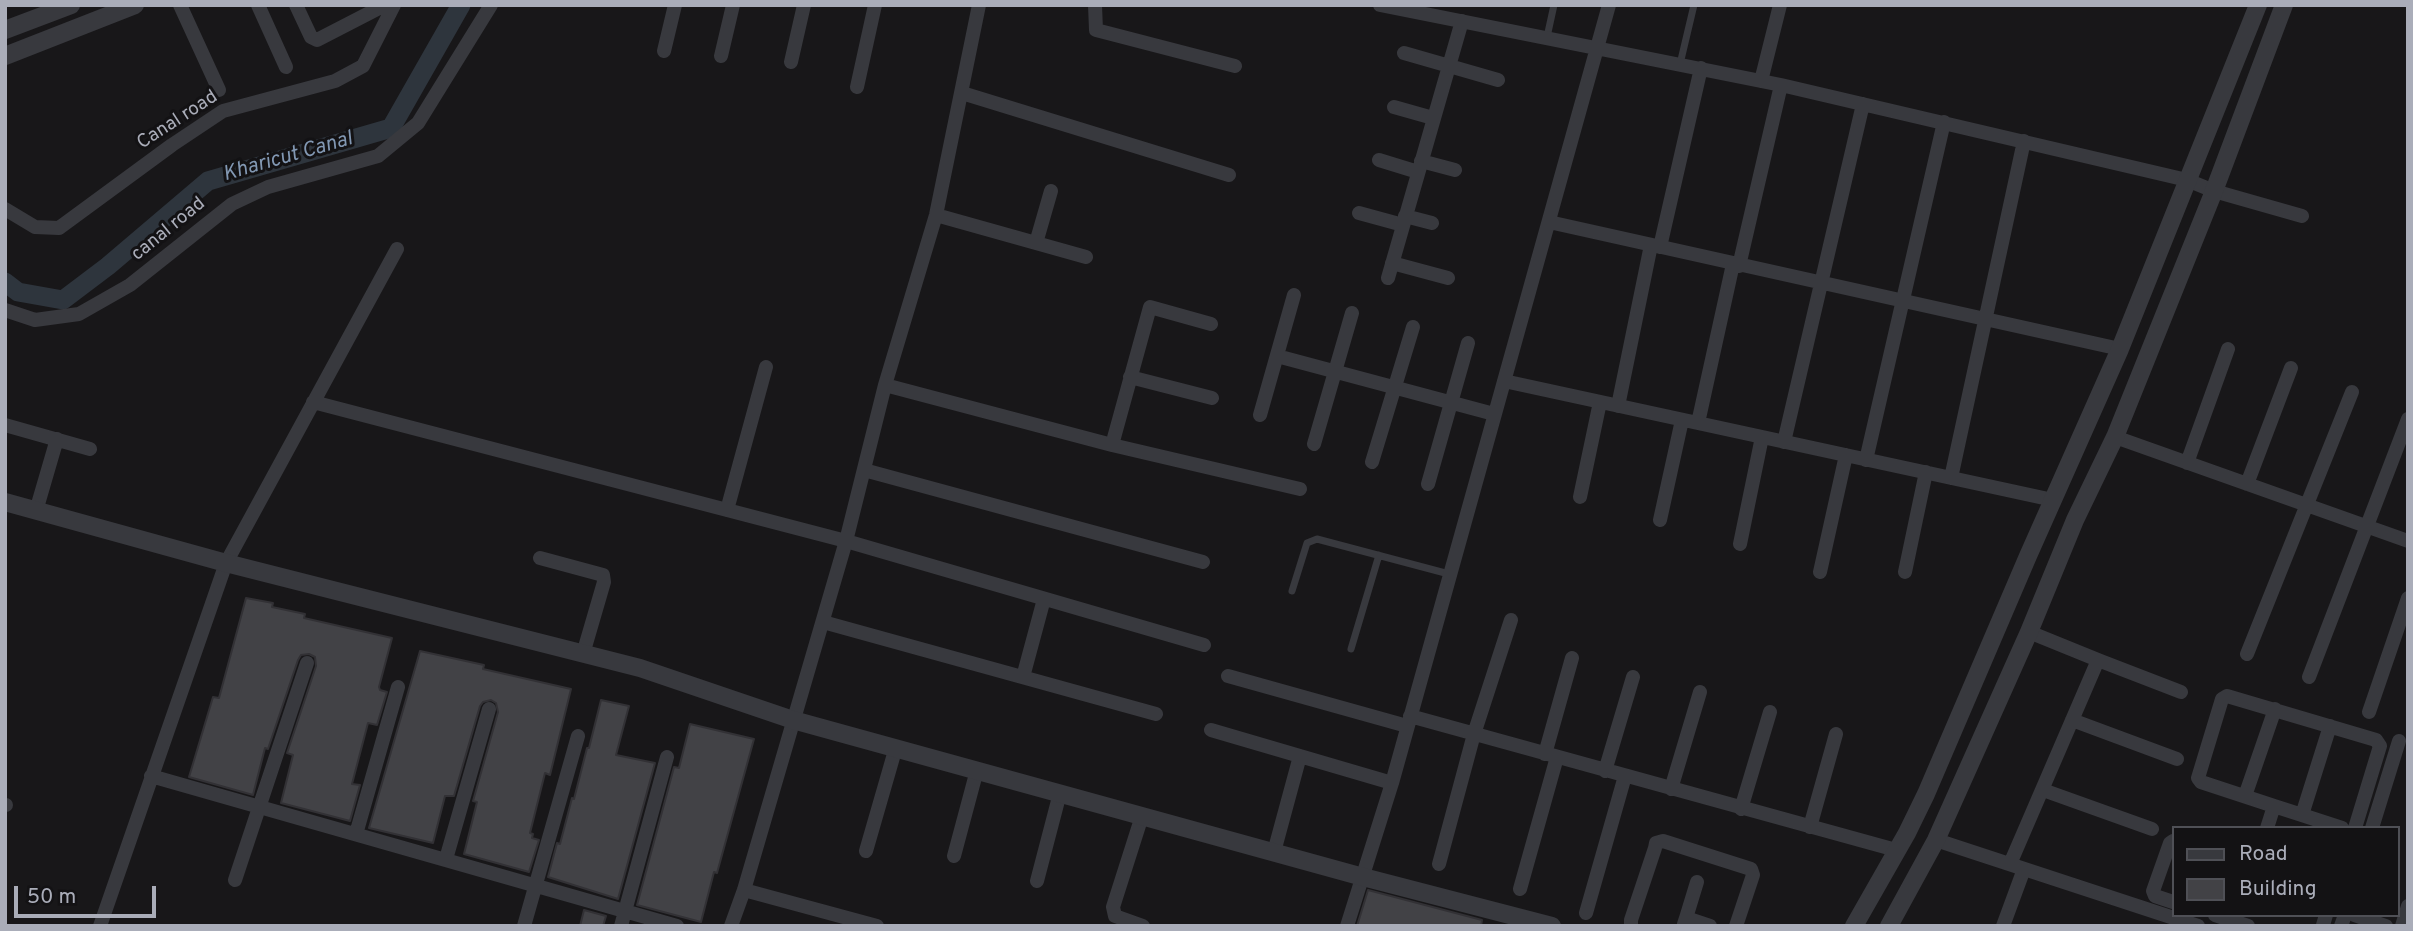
<!DOCTYPE html>
<style>
body{margin:0}
#map{position:relative;width:2413px;height:931px;overflow:hidden;background:#181719;font-family:Overpass,sans-serif}
canvas{display:block}
.frame{position:absolute;inset:0;border:7px solid #aaadb9;pointer-events:none}
.legend{position:absolute;left:2172px;top:826px;width:228px;height:91px;box-sizing:border-box;background:#131214;border:2px solid #4f5056;margin:0;padding:9px 12px;list-style:none;font-size:21px;color:#aaadb9}
.legend li{display:flex;align-items:center;gap:14px;height:35px}
.legend b{width:35px;border:2px solid #4f5056}
.scale{position:absolute;left:14px;top:886px;width:142px;height:32px;box-sizing:border-box;border:4px solid #aaadb9;border-top:0;padding-left:9px;font-size:21px;line-height:24px;white-space:nowrap;color:#aaadb9;-webkit-text-stroke:5px #131214;paint-order:stroke}
</style>
<div id="map">
<canvas width="2413" height="931"></canvas>
<div class="frame"></div>
<ul class="legend">
<li><b style="height:9px;background:#38393e"></b>Road</li>
<li><b style="height:19px;background:#424246"></b>Building</li>
</ul>
<div class="scale">50 m</div>
</div>
<script>
const c = document.querySelector('canvas').getContext('2d');
c.lineJoin = 'round';
function trace(path, color, width, dash) { c.strokeStyle = color; c.lineWidth = width; c.lineCap = dash ? 'butt' : 'round'; c.setLineDash(dash || []); c.stroke(path); }
function paint(path, color) { c.fillStyle = color; c.fill(path, 'evenodd'); }
function write(font, color, halo, rows, align = 'center') {
  c.font = font + ' Overpass,sans-serif'; c.lineWidth = 6; c.setLineDash([]); c.textBaseline = 'middle'; c.strokeStyle = halo; c.fillStyle = color; for (const [text, x, y, turn = 0] of rows) {
    c.save(); c.translate(x, y); c.rotate((+turn || 0) * Math.PI / 180); c.textAlign = isNaN(turn) ? turn : align; if (halo) c.strokeText(text, 0, 0); c.fillText(text, 0, 0); c.restore();
  }
}
trace(new Path2D(`
 M5 282 18 292 63 300 108 266 208 181 391 128 461 5`), '#2e353d', 19);
const building = new Path2D(`
 M246 598 273 603 272 607 305 614 304 618 392 638 379 687 380 690 387 692 377 725 368 723 352 784 360 785 350 821 281 803 293 755 287 753 316 666 315 657 309 654 301 655 298 660 268 749 265 748 253 795 189 777 213 697 219 698Z
 M420 651 484 665 483 669 571 689 550 775 545 773 530 833 533 834 532 838 539 840 529 872 464 854 477 802 473 801 498 712 496 703 491 700 483 702 480 706 454 796H445L433 843 369 828Z
 M601 700 629 706 616 755 655 763 618 899 548 877 557 843 560 844 572 798 574 799 587 748H589Z
 M690 724 754 739 717 873 714 872 701 922 637 905 674 767 679 768Z
 M1368 890 1482 920 1481 926H1357Z
 M584 910 606 916 603 926H580Z`);
paint(building, '#424246');
trace(building, '#323135', 2);
trace(new Path2D(`
 M1547 37 1554 5
 M1680 64 1694 5
 M1292 591 1307 543 1317 539 1449 574
 M1351 649 1379 555`), '#38393e', 7);
trace(new Path2D(`
 M180 5 219 90
 M258 5 286 67
 M296 5 311 37 317 40 381 7
 M1095 5 1096 30 1235 66
 M1380 5 1781 85 2187 180 2214 191 2302 216
 M664 51 675 5
 M1404 53 1498 80
 M721 56 733 5
 M791 62 804 5
 M1761 81 1780 5
 M857 87 875 5
 M962 93 1229 175
 M1394 107 1433 118
 M1379 160 1418 172
 M1421 161 1455 170
 M5 209 35 227 59 228 172 145 223 111 335 81 363 66 394 5
 M1359 213 1403 225
 M936 215 1086 257
 M1405 216 1432 223
 M1549 222 2120 349
 M1036 243 1051 191
 M1660 247 1701 68
 M1392 263 1448 278
 M1739 266 1781 85
 M1388 278 1462 21
 M5 310 35 320 79 314 130 285 232 204 268 187 378 156 418 123 491 5
 M1277 356 1494 414
 M1130 377 1212 398
 M1504 381 2053 500
 M885 385 1112 445 1300 489
 M313 402 846 541 1204 645
 M1618 406 1651 245
 M1260 415 1294 295
 M1698 423 1733 264
 M5 425 90 449
 M2115 437 2408 541
 M1784 442 1863 104
 M1314 444 1352 313
 M1112 445 1150 307 1211 324
 M1866 460 1944 122
 M1372 462 1413 327
 M2187 463 2228 349
 M864 470 1203 562
 M1951 478 2024 141
 M1428 484 1468 343
 M2247 484 2291 368
 M1580 497 1600 402
 M727 510 766 367
 M36 511 57 439
 M1660 520 1682 420
 M1740 544 1762 437
 M540 558 603 575 604 582 583 654
 M1820 572 1846 455
 M1905 572 1926 472
 M823 622 1156 714
 M2247 654 2352 392
 M2098 660 2181 692
 M1228 676 1407 726
 M1023 677 1044 599
 M2309 677 2408 419
 M2369 712 2408 598
 M1410 716 1896 850
 M2072 720 2177 759
 M1211 730 1392 783
 M1545 754 1572 658
 M1605 771 1633 677
 M151 776 677 926
 M1671 789 1700 692
 M2043 790 2152 829
 M2245 796 2275 709
 M5 805H6
 M2274 806 2302 815 2330 726
 M1741 809 1770 712
 M2302 815 2342 828
 M1142 816 1113 907 1115 916 1143 926
 M1810 827 1836 734
 M2267 828 2274 806 2201 782 2198 778 2222 699 2227 696 2376 740 2380 746 2355 828
 M2372 828 2399 741
 M356 834 398 687
 M1936 840 2198 926
 M2173 841 2170 843 2153 891 2155 896 2173 902
 M866 851 896 747
 M1274 852 1300 756
 M954 856 977 770
 M446 859 489 709
 M1439 864 1474 734 1511 620
 M2010 864 2098 660 2029 632
 M235 880 307 663
 M1037 881 1060 793
 M1520 889 1557 757
 M744 890 877 926
 M1586 913 1625 776
 M2215 915 2248 926
 M2354 915 2386 926
 M1686 918 1697 882
 M1684 924 1686 918 1710 926
 M2323 925 2326 915
 M100 926 226 563 397 249
 M524 926 578 736
 M621 926 667 757
 M731 926 744 890 846 541 885 385 936 215 979 5
 M1347 926 1392 783 1609 5
 M1631 926V920L1655 848 1656 843 1663 841 1751 869 1753 875 1736 926
 M2003 926 2024 869
 M2341 926 2345 915
 M2402 926 2408 906`), '#38393e', 14);
trace(new Path2D(`
 M5 30 71 5
 M5 56 135 5
 M5 502 226 563 640 668 793 720 1363 877 1552 926
 M1854 926 1907 833 1926 794 2028 556 2120 349 2258 5
 M1889 926 1936 840 2029 632 2075 520 2115 437 2214 191 2284 5`), '#38393e', 18);
write('19px', '#aaadb9', '#131214', [
 ["Canal road",178,121,-33],
 ["canal road",169,230,-39]
]);
write('italic 21px', '#8298b3', '#131214', [
 ["Kharicut Canal",288,158,-16]
]);
</script>
